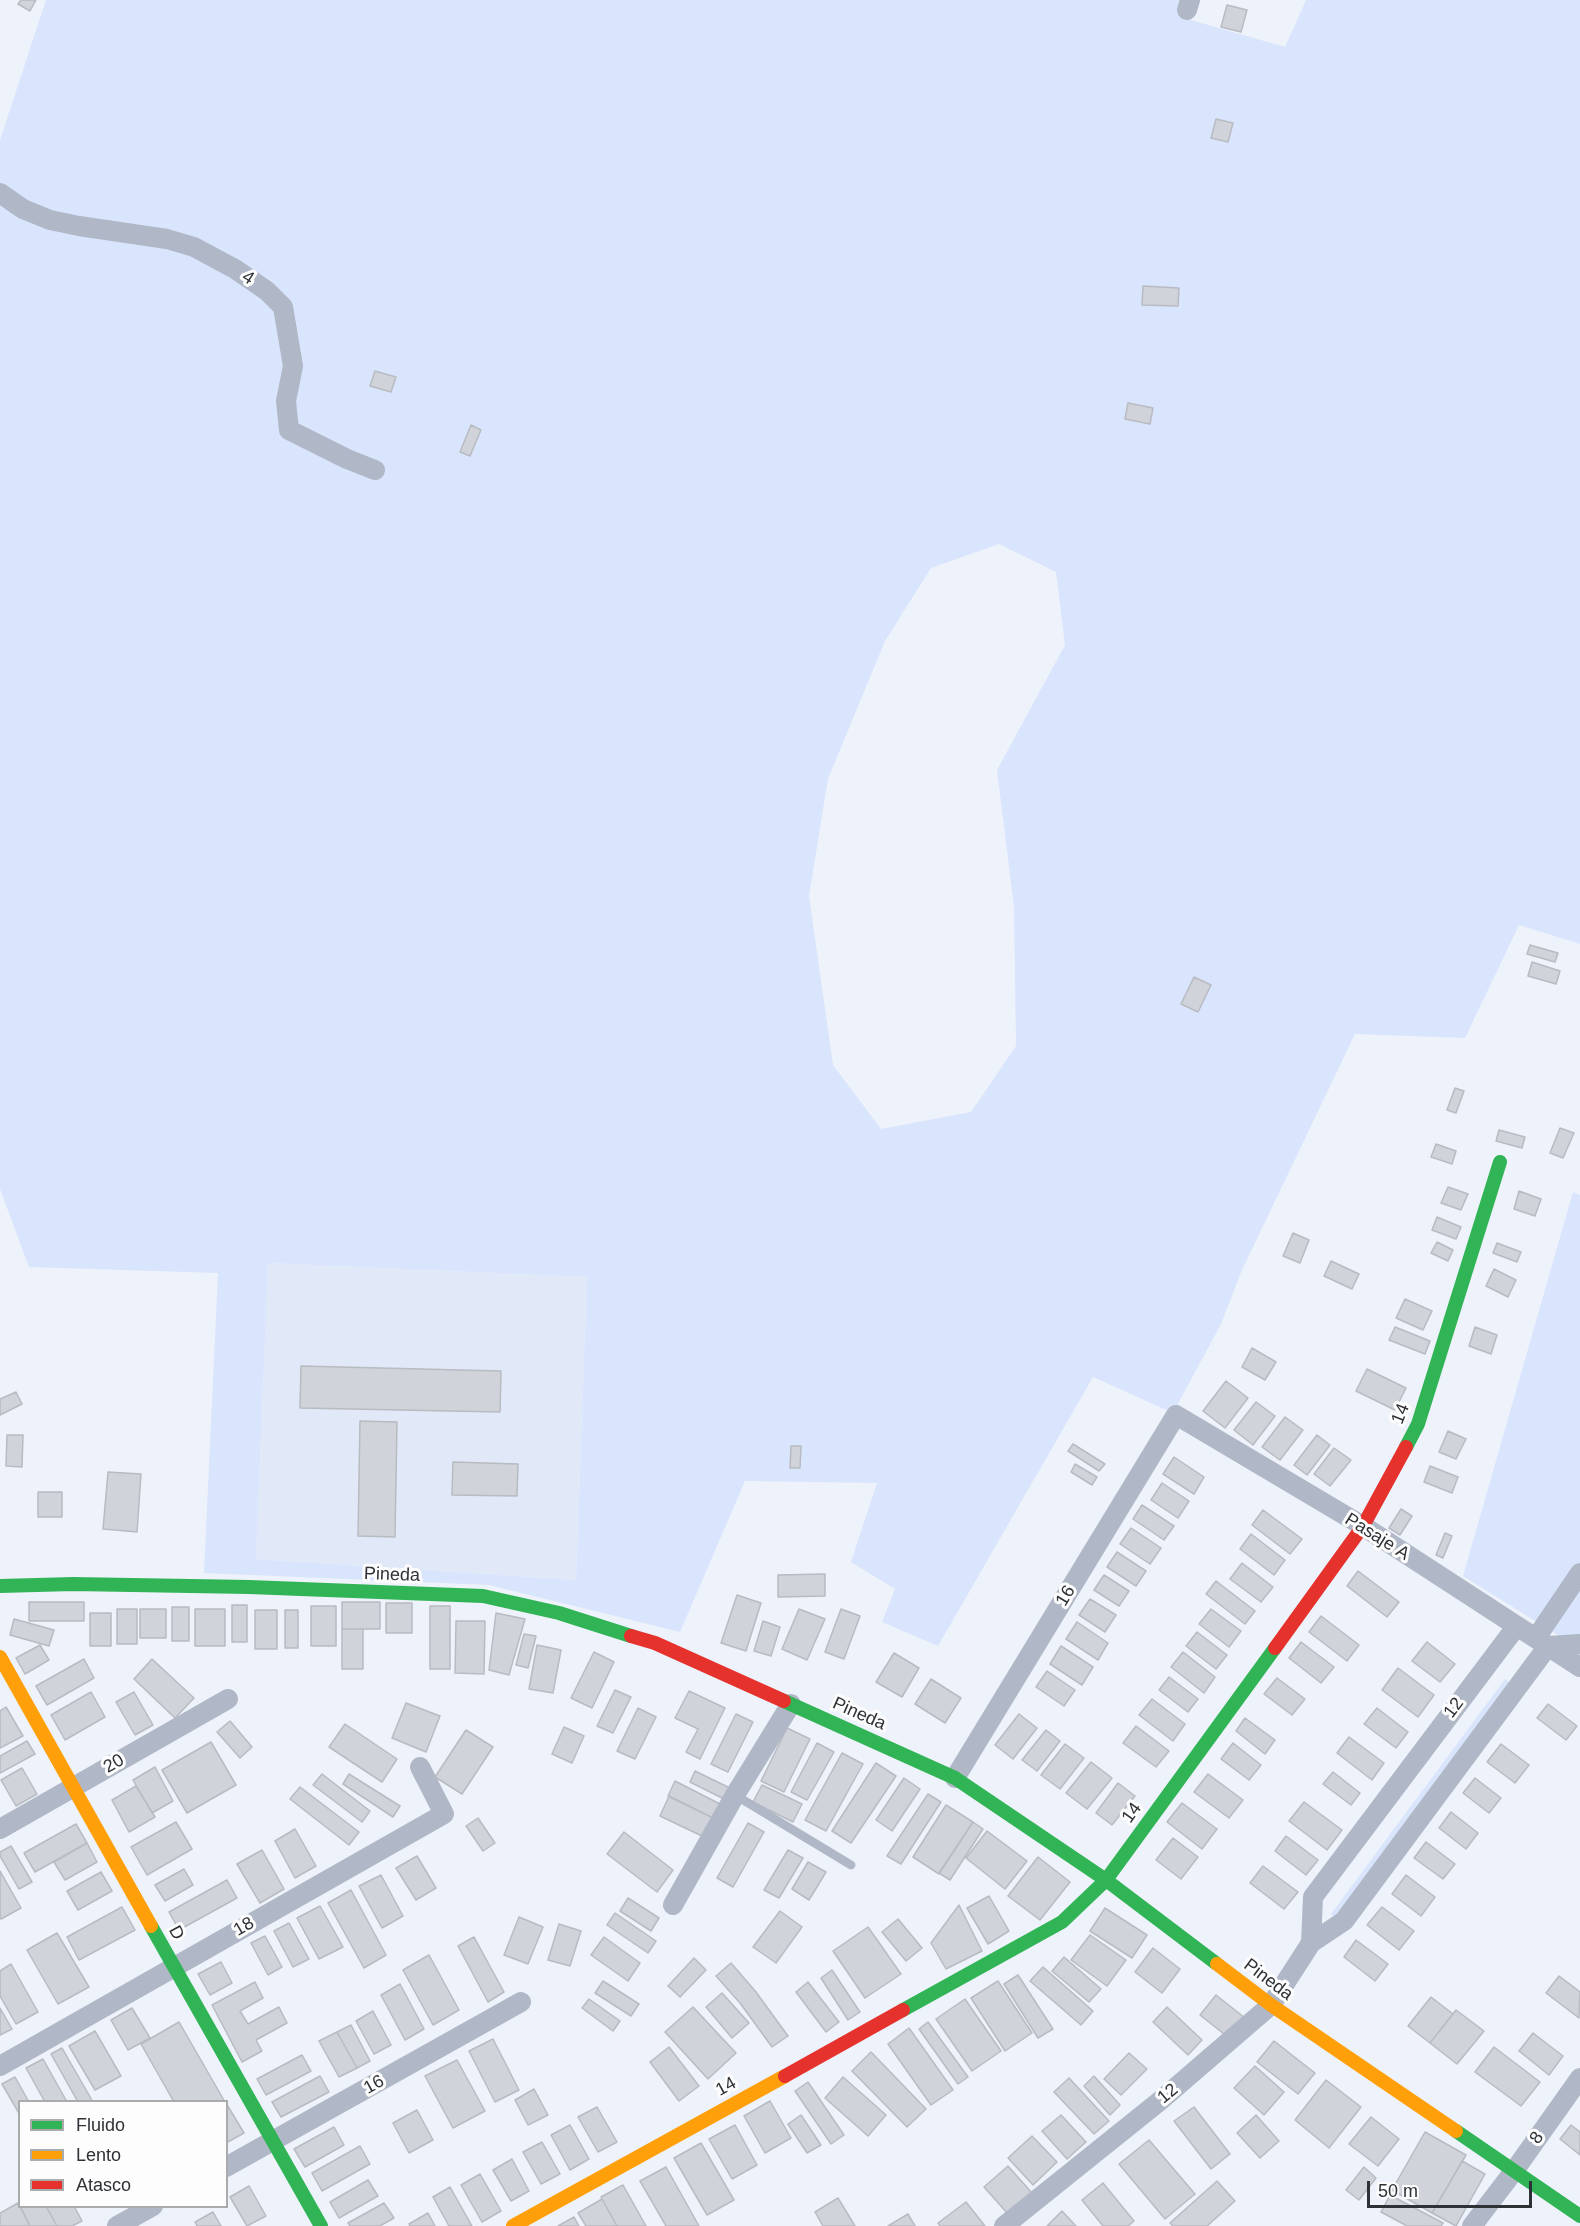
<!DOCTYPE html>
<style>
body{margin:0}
#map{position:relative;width:1580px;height:2226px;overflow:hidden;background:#eef2fa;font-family:Arial,sans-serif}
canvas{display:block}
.legend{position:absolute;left:18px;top:2100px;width:210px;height:108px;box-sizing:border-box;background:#fdfdfd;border:2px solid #aaabad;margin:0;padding:8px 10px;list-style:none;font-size:18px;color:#2e3136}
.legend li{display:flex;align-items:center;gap:12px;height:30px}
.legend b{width:30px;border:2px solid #aaabad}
.scale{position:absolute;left:1367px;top:2181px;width:165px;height:27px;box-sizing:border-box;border:3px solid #2e3136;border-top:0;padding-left:8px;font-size:18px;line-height:21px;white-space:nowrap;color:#2e3136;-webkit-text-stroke:4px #fdfdfd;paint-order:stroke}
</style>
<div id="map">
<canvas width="1580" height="2226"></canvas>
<ul class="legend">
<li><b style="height:8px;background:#30b455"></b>Fluido</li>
<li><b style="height:8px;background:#ff9f0a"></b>Lento</li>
<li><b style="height:8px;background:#e5322d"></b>Atasco</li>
</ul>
<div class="scale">50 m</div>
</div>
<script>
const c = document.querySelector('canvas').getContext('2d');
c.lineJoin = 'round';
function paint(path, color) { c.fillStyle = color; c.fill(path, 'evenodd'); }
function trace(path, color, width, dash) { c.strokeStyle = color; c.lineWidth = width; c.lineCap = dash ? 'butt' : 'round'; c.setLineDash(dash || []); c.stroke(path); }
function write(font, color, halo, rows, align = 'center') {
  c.font = font + ' Arial,sans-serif'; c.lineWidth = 6; c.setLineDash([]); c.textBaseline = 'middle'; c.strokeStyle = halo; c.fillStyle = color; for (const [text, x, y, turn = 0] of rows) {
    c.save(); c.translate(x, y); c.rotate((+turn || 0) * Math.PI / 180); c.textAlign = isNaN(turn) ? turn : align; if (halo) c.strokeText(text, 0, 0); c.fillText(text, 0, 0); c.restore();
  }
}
paint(new Path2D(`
 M268 1263 587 1277 576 1580 256 1559Z`), '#e1e9f8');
paint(new Path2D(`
 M46 0H1185L1184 18 1285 47 1306 0H1580V944L1519 925 1465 1038 1355 1034 1242 1270 1221 1324 1173 1413 1093 1377 938 1646 882 1622 895 1589 851 1562 877 1483 745 1481 680 1632 489 1585 204 1573 218 1273 29 1267 0 1189V140ZM999 544 1056 572 1065 645 997 770 1014 907 1016 1046 971 1112 881 1129 833 1065 809 896 828 779 885 641 931 568ZM268 1263 587 1277 576 1580 256 1559Z
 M1573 1192 1580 1195V1644H1572L1463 1576Z
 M1505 1679 1511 1683 1338 1920 1331 1914Z`), '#d9e5fd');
const building = new Path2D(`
 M21 0H36L30 11 18 4Z
 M1227 5 1247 10 1241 32 1221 27Z
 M1216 119 1233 123 1228 142 1211 138Z
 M1143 286 1179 288 1178 306 1142 305Z
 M375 371 396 377 391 392 370 386Z
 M1128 403 1153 408 1150 424 1125 419Z
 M471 425 481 430 470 456 460 452Z
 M1530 945 1558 953 1555 962 1527 954Z
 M1532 962 1560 971 1556 984 1528 976Z
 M1194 977 1211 985 1198 1012 1181 1004Z
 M1455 1088 1464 1091 1456 1113 1447 1110Z
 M1560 1128 1574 1133 1563 1158 1550 1153Z
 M1499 1130 1525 1137 1522 1148 1496 1141Z
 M1436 1144 1456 1151 1452 1164 1431 1157Z
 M1448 1187 1468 1194 1461 1210 1441 1203Z
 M1519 1191 1541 1199 1535 1216 1514 1209Z
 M1437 1217 1461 1227 1456 1239 1432 1230Z
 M1293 1233 1309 1240 1300 1263 1283 1256Z
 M1437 1242 1453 1250 1448 1261 1431 1253Z
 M1497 1243 1521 1252 1517 1262 1493 1253Z
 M1331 1261 1359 1274 1352 1289 1324 1276Z
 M1494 1269 1516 1280 1508 1297 1486 1286Z
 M1405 1299 1432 1311 1423 1330 1396 1318Z
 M1395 1327 1430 1341 1425 1354 1389 1340Z
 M1475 1327 1497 1335 1491 1354 1469 1346Z
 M1252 1348 1276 1362 1265 1380 1242 1367Z
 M301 1366 501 1371 500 1412 300 1408Z
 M1367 1369 1406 1388 1395 1410 1356 1391Z
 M1226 1381 1248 1398 1225 1428 1203 1411Z
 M16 1392 22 1404 0 1415V1399Z
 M1256 1402 1275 1416 1253 1445 1234 1430Z
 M1285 1417 1303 1430 1280 1460 1262 1447Z
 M360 1421 397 1422 395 1537 358 1536Z
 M1448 1431 1466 1439 1456 1459 1439 1452Z
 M7 1435H23L22 1467 6 1466Z
 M1317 1435 1330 1445 1307 1475 1294 1465Z
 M1073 1444 1105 1464 1099 1471 1068 1451Z
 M791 1446H801L800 1468H790Z
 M1334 1448 1351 1460 1330 1486 1314 1474Z
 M1174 1457 1204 1477 1194 1494 1163 1474Z
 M453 1462 518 1464 517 1496 452 1495Z
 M1075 1464 1097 1477 1092 1485 1071 1472Z
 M1430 1466 1458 1477 1452 1493 1424 1482Z
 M108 1472 141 1474 137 1532 103 1529Z
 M1162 1483 1189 1501 1178 1518 1151 1500Z
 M38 1492H62V1517H38Z
 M1142 1505 1174 1526 1164 1540 1133 1519Z
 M1401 1509 1412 1516 1400 1535 1389 1528Z
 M1263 1510 1302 1539 1290 1554 1252 1525Z
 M1131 1528 1161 1548 1150 1564 1120 1544Z
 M1445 1533 1452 1536 1443 1558 1436 1555Z
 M1251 1534 1285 1560 1274 1575 1240 1549Z
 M1117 1552 1146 1571 1136 1586 1107 1567Z
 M1242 1563 1273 1587 1261 1602 1230 1579Z
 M1358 1571 1399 1602 1387 1617 1347 1586Z
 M825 1574V1596L778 1597V1575Z
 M1104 1575 1129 1591 1119 1606 1094 1590Z
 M1216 1581 1255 1611 1245 1624 1206 1594Z
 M737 1595 761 1603 746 1651 721 1643Z
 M1090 1599 1116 1615 1105 1632 1079 1615Z
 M29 1602H84V1621H29Z
 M342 1602H380V1629H342Z
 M386 1603H412V1633H386Z
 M232 1605H247V1642H232Z
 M311 1606H336V1646H311Z
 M430 1606H450V1669H430Z
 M172 1607H189V1641H172Z
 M117 1609H137V1644H117Z
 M140 1609H166V1638H140Z
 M195 1609H225V1646H195Z
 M799 1609 825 1619 807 1660 782 1649Z
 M841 1609 860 1616 844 1659 825 1652Z
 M1211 1609 1241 1631 1229 1647 1199 1624Z
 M255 1610H277V1649H255Z
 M285 1610H298V1648H285Z
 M90 1613H111V1646H90Z
 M496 1613 525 1619 509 1675 489 1670Z
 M1321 1616 1359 1645 1347 1661 1309 1632Z
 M14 1619 54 1630 49 1646 10 1635Z
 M456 1621H485L484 1674 455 1673Z
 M763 1621 780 1627 771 1656 754 1651Z
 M1077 1622 1108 1643 1098 1660 1066 1639Z
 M342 1629H363V1669H342Z
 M1197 1632 1227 1655 1216 1669 1186 1646Z
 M524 1634 536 1636 528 1668 516 1665Z
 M1301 1642 1334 1667 1321 1683 1289 1658Z
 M1427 1642 1455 1664 1440 1682 1412 1661Z
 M40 1645 49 1660 25 1674 16 1658Z
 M537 1645 561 1650 553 1693 529 1689Z
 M1061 1646 1093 1667 1082 1685 1050 1664Z
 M594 1652 614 1662 592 1708 571 1698Z
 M1183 1652 1215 1677 1204 1693 1171 1667Z
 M894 1653 919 1668 902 1697 876 1682Z
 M84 1659 94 1678 47 1705 36 1686Z
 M152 1659 194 1698 175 1718 134 1679Z
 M1398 1668 1434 1695 1418 1717 1382 1690Z
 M1047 1671 1075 1690 1064 1706 1036 1687Z
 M1169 1677 1198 1699 1188 1712 1159 1690Z
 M1277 1678 1305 1699 1292 1715 1264 1694Z
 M931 1679 961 1698 945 1723 915 1704Z
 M615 1690 631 1697 613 1733 597 1726Z
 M689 1691 725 1708 700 1759 686 1752 698 1729 675 1718Z
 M91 1692 105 1717 65 1740 51 1715Z
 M134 1692 153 1725 135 1735 116 1702Z
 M1152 1699 1185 1724 1173 1741 1139 1715Z
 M406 1703 440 1716 426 1752 392 1738Z
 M1548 1704 1577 1726 1566 1740 1537 1718Z
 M6 1707 23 1736 0 1748V1711Z
 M638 1708 656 1717 635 1759 617 1751Z
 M1377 1708 1408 1732 1396 1748 1364 1724Z
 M736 1714 753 1722 728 1772 711 1764Z
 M1019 1714 1037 1728 1013 1759 995 1745Z
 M1245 1718 1275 1740 1265 1754 1236 1731Z
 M230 1721 252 1747 240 1758 217 1732Z
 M345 1724 397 1759 382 1782 329 1747Z
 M1136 1726 1169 1751 1156 1767 1123 1743Z
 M564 1727 584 1736 572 1763 552 1754Z
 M787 1728 810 1739 784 1792 761 1781Z
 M466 1730 493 1747 462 1794 435 1777Z
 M1046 1730 1060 1741 1037 1771 1022 1760Z
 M1349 1737 1384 1763 1372 1780 1337 1753Z
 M27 1741 35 1754 0 1773V1756Z
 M211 1742 236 1785 187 1813 162 1770Z
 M817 1743 834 1752 807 1800 791 1792Z
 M1233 1743 1261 1765 1249 1780 1221 1759Z
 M1065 1744 1084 1758 1060 1789 1041 1775Z
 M1501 1744 1529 1765 1515 1783 1487 1762Z
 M842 1753 863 1764 826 1831 805 1820Z
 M1091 1762 1112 1778 1087 1809 1066 1793Z
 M876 1763 896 1776 851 1843 832 1831Z
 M155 1767 173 1801 152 1813 133 1780Z
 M22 1768 37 1794 16 1806 1 1780Z
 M695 1771 732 1789 726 1800 690 1782Z
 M1333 1772 1360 1793 1351 1805 1323 1784Z
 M322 1774 370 1811 362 1822 313 1785Z
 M349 1774 400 1806 393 1817 343 1784Z
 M1208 1774 1243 1800 1229 1818 1194 1792Z
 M904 1778 920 1789 892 1831 876 1820Z
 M1475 1778 1501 1798 1489 1813 1463 1793Z
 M675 1781 720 1804 713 1818 668 1796Z
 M1118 1783 1135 1796 1112 1825 1096 1813Z
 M762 1785 802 1804 793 1822 753 1802Z
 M136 1786 155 1817 129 1832 112 1800Z
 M300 1787 359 1832 349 1845 290 1799Z
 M928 1794 941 1802 901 1864 887 1856Z
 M669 1796 713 1818 704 1837 660 1816Z
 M1304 1802 1342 1830 1327 1850 1289 1821Z
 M1182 1803 1217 1829 1202 1849 1167 1822Z
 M946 1805 973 1822 939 1874 913 1857Z
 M1451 1812 1478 1833 1466 1849 1439 1828Z
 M478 1818 495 1843 483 1851 466 1826Z
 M176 1822 192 1849 147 1875 131 1847Z
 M973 1822 983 1829 950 1880 939 1873Z
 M748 1823 764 1832 733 1887 717 1878Z
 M76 1824 87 1843 35 1872 24 1853Z
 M295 1829 316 1866 295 1878 275 1841Z
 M987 1831 1027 1861 1005 1889 966 1858Z
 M624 1832 673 1870 657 1892 607 1854Z
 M1286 1836 1318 1860 1306 1875 1275 1851Z
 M1173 1838 1198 1857 1181 1879 1156 1860Z
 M1426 1842 1455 1864 1443 1879 1414 1858Z
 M87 1843 97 1862 65 1880 54 1862Z
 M11 1846 32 1882 19 1889 0 1856V1852Z
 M262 1850 284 1889 260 1903 237 1864Z
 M788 1850 803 1858 779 1898 764 1890Z
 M417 1856 436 1888 416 1900 396 1868Z
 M1038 1857 1070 1882 1040 1920 1008 1896Z
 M808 1862 826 1872 809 1900 792 1889Z
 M1263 1866 1298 1892 1284 1909 1250 1883Z
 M184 1869 193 1885 165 1901 155 1885Z
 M0 1871 21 1908 1 1919 0 1917Z
 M101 1872 112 1891 78 1910 67 1891Z
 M381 1875 403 1916 382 1928 359 1886Z
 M1406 1875 1435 1897 1421 1916 1392 1894Z
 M227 1880 237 1898 179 1930 169 1912Z
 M351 1890 386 1955 364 1968 328 1903Z
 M989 1896 1009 1931 988 1944 967 1908Z
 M628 1898 659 1918 651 1931 620 1911Z
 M959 1905 982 1951 946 1969 931 1943Z
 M320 1906 343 1947 319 1959 297 1918Z
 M122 1907 135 1930 79 1960 67 1937Z
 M1382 1907 1414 1931 1399 1950 1367 1925Z
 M1105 1908 1147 1935 1132 1958 1090 1931Z
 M780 1911 802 1927 776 1963 753 1947Z
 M615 1913 656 1941 648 1953 607 1925Z
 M519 1917 543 1927 528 1964 504 1955Z
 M898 1919 922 1948 906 1961 882 1932Z
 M289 1923 309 1959 293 1967 274 1931Z
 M559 1924 581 1931 570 1966 548 1960Z
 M868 1927 901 1974 865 1998 833 1951Z
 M57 1933 89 1987 58 2004 27 1950Z
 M1090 1935 1126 1960 1107 1986 1071 1960Z
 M265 1936 282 1967 268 1975 251 1943Z
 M474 1937 504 1992 488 2002 458 1946Z
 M604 1937 640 1963 628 1981 591 1955Z
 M1356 1940 1388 1964 1375 1981 1344 1957Z
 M1153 1948 1180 1969 1162 1993 1135 1972Z
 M429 1955 459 2010 433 2025 403 1970Z
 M1064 1957 1101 1989 1089 2002 1052 1971Z
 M694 1958 706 1970 680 1997 668 1986Z
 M221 1962 232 1983 210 1995 198 1974Z
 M731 1963 756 1992 788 2036 772 2047 740 2003 716 1976Z
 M11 1964 38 2012 16 2024 0 1996V1971Z
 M1043 1967 1093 2011 1081 2025 1030 1981Z
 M832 1970 860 2012 848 2020 821 1978Z
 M1018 1975 1053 2029 1038 2038 1004 1984Z
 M1559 1976 1580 1992 1579 2018 1546 1993Z
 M603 1981 639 2004 631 2016 595 1993Z
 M998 1981 1032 2033 1005 2051 971 1998Z
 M255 1982 263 1998 240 2011 248 2024 279 2007 287 2023 256 2040 262 2051 242 2062 212 2005Z
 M808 1982 839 2022 826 2032 796 1992Z
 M400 1984 424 2029 405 2040 381 1995Z
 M722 1993 749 2023 732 2038 706 2007Z
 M1216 1995 1245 2018 1229 2038 1200 2015Z
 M1431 1997 1453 2014 1430 2043 1408 2026Z
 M589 1999 620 2021 613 2031 582 2008Z
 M965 1999 1001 2051 972 2071 936 2019Z
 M693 2007 736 2053 708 2079 665 2032Z
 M1167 2007 1202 2040 1188 2055 1153 2022Z
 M0 2008 12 2029 0 2035Z
 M132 2008 150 2038 128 2050 111 2020Z
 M1456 2010 1484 2031 1457 2064 1430 2043Z
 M373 2011 391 2045 374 2054 356 2021Z
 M179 2022 225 2102H174L141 2044Z
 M928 2022 968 2077 958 2084 919 2029Z
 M351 2025 370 2061 357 2068 337 2032Z
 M909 2028 953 2090 931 2105 888 2044Z
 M95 2031 121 2076 95 2090 69 2046Z
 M337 2032 357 2068 339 2077 319 2041Z
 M1533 2033 1563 2056 1549 2075 1519 2051Z
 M493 2039 519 2090 495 2102 469 2051Z
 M1274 2041 1315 2073 1298 2094 1257 2062Z
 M669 2047 699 2086 679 2101 650 2062Z
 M1494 2047 1540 2082 1521 2106 1475 2072Z
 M62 2048 93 2102H78L51 2054Z
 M871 2052 926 2109 907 2127 852 2071Z
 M1129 2053 1147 2069 1121 2095 1104 2079Z
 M302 2055 311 2071 266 2095 257 2079Z
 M43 2059 67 2102H45L26 2068Z
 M457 2060 485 2111 453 2128 425 2076Z
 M1255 2066 1284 2092 1264 2115 1234 2088Z
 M320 2076 329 2092 281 2117 272 2102Z
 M1094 2076 1120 2105 1110 2115 1084 2086Z
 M15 2077 29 2102H20V2115L2 2084Z
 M843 2077 886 2115 868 2136 825 2098Z
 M1069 2078 1109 2121 1094 2134 1054 2092Z
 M1326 2080 1361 2107 1329 2148 1295 2120Z
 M808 2082 844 2135 831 2144 795 2091Z
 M534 2089 548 2115 528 2125 515 2100Z
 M770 2101 791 2138 765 2153 744 2116Z
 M226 2103 244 2133 226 2143Z
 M597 2107 617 2142 598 2152 578 2117Z
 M1194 2107 1230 2154 1211 2169 1174 2121Z
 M417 2110 433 2140 409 2153 393 2123Z
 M801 2115 821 2145 807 2153 788 2124Z
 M1061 2115 1086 2142 1067 2159 1042 2131Z
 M1256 2115 1279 2141 1260 2158 1237 2133Z
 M1371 2117 1399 2139 1378 2166 1349 2144Z
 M570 2125 589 2159 570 2170 551 2135Z
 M735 2125 757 2165 732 2179 709 2139Z
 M1571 2125 1580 2132V2155L1560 2139Z
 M334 2127 344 2145 305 2167 294 2149Z
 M1425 2132 1466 2155 1432 2213 1392 2190Z
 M1032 2136 1057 2162 1033 2185 1008 2158Z
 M1149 2140 1195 2194 1165 2219 1119 2164Z
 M542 2142 560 2174 541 2184 523 2152Z
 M701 2143 734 2200 707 2215 674 2158Z
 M360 2146 370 2164 322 2191 312 2173Z
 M512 2159 529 2191 511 2201 493 2170Z
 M1462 2161 1485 2174 1456 2226 1432 2213Z
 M1008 2166 1032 2193 1008 2214 984 2187Z
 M666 2167 699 2226H666L640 2181Z
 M1364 2167 1376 2178 1359 2200 1346 2190Z
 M480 2174 501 2211 482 2222 461 2185Z
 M368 2180 378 2196 339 2218 330 2202Z
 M1217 2181 1235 2201 1207 2226H1173L1170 2223Z
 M1103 2183 1134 2221 1128 2226H1103L1082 2200Z
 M623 2185 646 2226H617L602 2199 601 2197Z
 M249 2186 266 2216 247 2226 230 2197Z
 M450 2187 472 2226H449L433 2197Z
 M1390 2195 1443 2223 1441 2226H1407L1381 2212Z
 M838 2198 855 2226H823L815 2212Z
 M602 2199 617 2226H586L578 2213Z
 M966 2202 985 2226H940L938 2223Z
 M18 2203 30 2226H0V2213Z
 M384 2203 394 2218 380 2226H350L348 2223Z
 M20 2206H46L57 2226H30Z
 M46 2206H74L82 2221 72 2226H57Z
 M1062 2211 1076 2226H1047Z
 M213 2212 221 2226H197L195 2222Z
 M428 2213 435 2226H410L409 2224Z
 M908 2214 915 2226H888Z
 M574 2217 579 2226H558Z`);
paint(building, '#d0d3d9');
trace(building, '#b8bbc1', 1.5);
trace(new Path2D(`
 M735 1795 851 1865`), '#b0b7c6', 9);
trace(new Path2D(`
 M1187 10 1190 0
 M0 193 23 209 50 220 79 226 167 239 194 247 235 269 267 291 283 307 293 366 286 401 289 430 347 459 375 470
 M1536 1638 1580 1573
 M1548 1646 1580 1644
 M955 1778 1176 1415 1363 1526 1580 1667
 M0 1829 228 1699
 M673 1905 735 1795 791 1704
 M1311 1943 1313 1897 1516 1627
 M0 2066 444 1814 420 1767
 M226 2167 521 2002
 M117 2226 153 2206
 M1004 2226 1161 2100 1271 2005 1311 1943 1344 1921 1548 1646
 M1472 2226 1514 2171 1580 2078`), '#b0b7c6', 20);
trace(new Path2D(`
 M1406 1447 1418 1424 1500 1162
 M0 1586 73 1584 249 1587 483 1596 559 1613 631 1636
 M784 1701 955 1778 1106 1880 1217 1964
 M151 1926 321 2226
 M903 2010 1062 1922 1106 1880 1275 1648
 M1456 2131 1580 2216`), '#30b455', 14);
trace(new Path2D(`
 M0 1657 151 1926
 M1217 1964 1271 2005 1456 2131
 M513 2226 785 2076`), '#ff9f0a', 14);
trace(new Path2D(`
 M631 1636 655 1643 784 1701
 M1275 1648 1363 1526 1406 1447
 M785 2076 903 2010`), '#e5322d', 14);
write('18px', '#2e3136', '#fdfdfd', [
 ["4",248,278,33],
 ["14",1401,1414,-68],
 ["Pasaje A",1377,1537,32],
 ["Pineda",392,1575,2],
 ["16",1066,1596,-59],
 ["12",1454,1708,-53],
 ["Pineda",859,1714,24],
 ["20",114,1764,-30],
 ["14",1132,1813,-54],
 ["18",244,1927,-30],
 ["D",176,1933,61],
 ["Pineda",1268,1980,37],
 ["16",374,2085,-29],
 ["14",726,2087,-29],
 ["12",1168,2094,-40],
 ["8",1537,2138,-55]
]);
</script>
